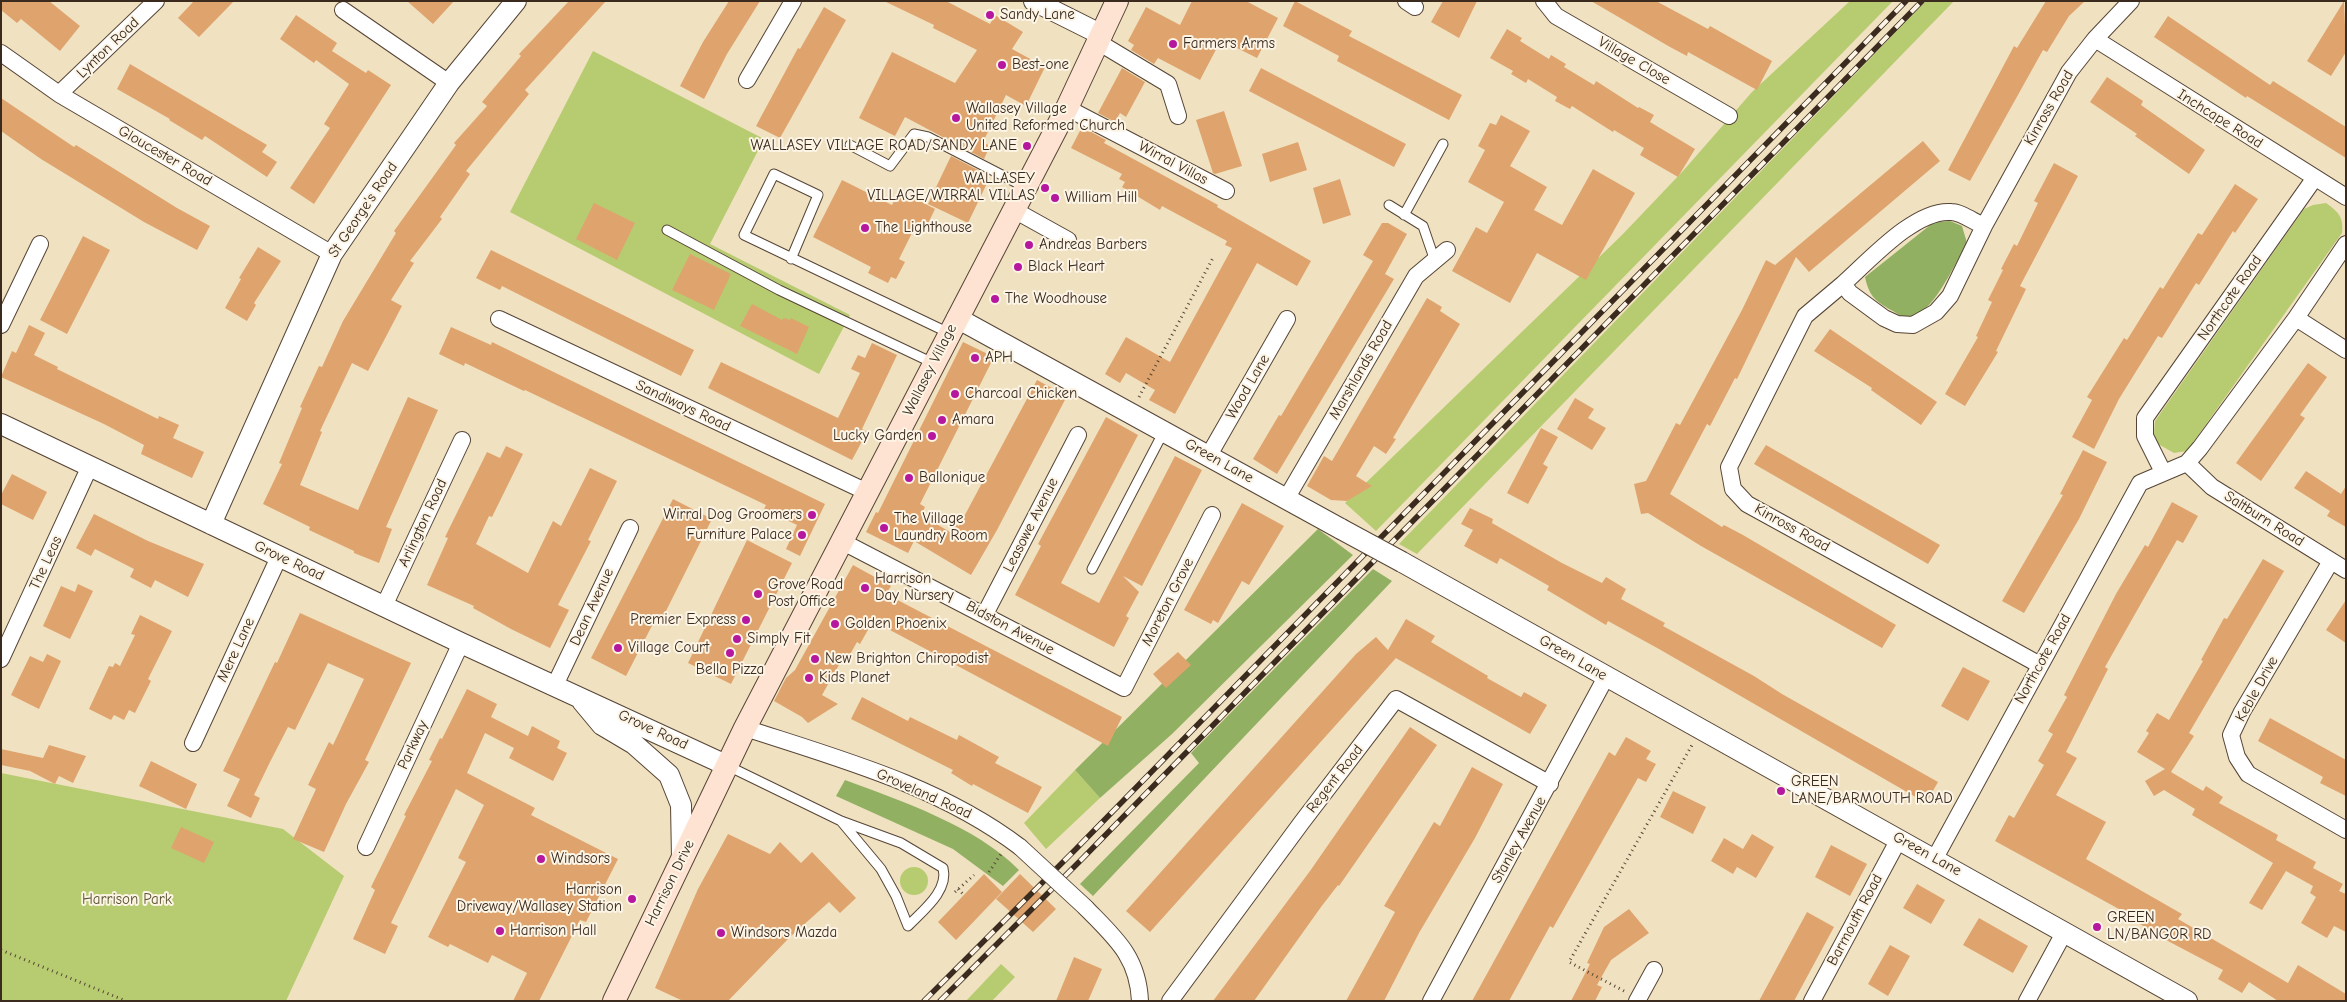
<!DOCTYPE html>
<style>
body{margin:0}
#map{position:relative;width:2347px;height:1002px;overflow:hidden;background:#f0e1c1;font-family:"Comic Neue",sans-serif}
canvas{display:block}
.frame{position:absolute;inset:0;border:2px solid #3b2a1e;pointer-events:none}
</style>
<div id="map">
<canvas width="2347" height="1002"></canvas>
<div class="frame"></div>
</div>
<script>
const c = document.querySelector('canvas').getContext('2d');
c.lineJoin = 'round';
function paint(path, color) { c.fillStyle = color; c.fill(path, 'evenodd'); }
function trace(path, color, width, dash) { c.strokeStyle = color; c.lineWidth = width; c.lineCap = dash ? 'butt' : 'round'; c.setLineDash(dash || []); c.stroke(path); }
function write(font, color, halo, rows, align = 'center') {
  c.font = font + ' "Comic Neue",sans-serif'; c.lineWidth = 4; c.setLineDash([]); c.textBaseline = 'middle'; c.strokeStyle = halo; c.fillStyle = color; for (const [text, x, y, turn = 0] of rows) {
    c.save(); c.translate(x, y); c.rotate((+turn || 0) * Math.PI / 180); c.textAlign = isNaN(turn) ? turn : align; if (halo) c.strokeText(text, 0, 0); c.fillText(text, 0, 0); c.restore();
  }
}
paint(new Path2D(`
 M1850 1H1893L1376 531 1345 503 1622 235 1683 171 1752 92Z
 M1926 1H1954L1417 554 1399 544Z
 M593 51 764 139 710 244 850 315 819 374 510 212Z
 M2326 203C2339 212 2344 218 2342 233L2187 451 2174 453 2158 444 2154 434 2155 421 2304 209 2313 205Z
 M1075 770 1100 798 1046 849 1024 823Z
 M1 773 283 829 344 876 286 1001H1Z
 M900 881a14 14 0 1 1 28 0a14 14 0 1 1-28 0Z
 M1001 964 1015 977 992 1001H966Z`), '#b7cc70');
paint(new Path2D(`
 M1950 221 1962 226 1967 243C1956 261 1931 320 1906 318 1901 317 1894 311 1889 309 1874 300 1869 295 1865 277L1934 222Z
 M1318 529 1353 555 1172 734 1100 798 1075 770Z
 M1373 569 1392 581 1093 896 1080 884 1199 763 1191 753Z
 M845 780C901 801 976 826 1019 870L1003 886 953 849 836 796Z`), '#91b062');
paint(new Path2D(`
 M1 1H49L80 26 60 51 21 19 17 23 1 10Z
 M194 1H234L199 37 178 18Z
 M407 1H454L433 24Z
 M569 1H606L525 90 529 94 466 171 470 174 440 217 442 219 410 261 414 263 391 300 402 306 368 371 352 363 320 431 322 432 300 485 358 510 408 397 438 410 386 527 392 529 379 563 354 553V551L309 530 310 527 263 504 282 464 279 463 302 408 300 407 319 366 322 367 343 321 396 233 394 231 456 145 454 143 487 106 482 102 521 56 519 54Z
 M729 1H760L727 54 704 99 680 86 703 42Z
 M884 1H946L990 24 995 15 1023 32 1012 49 1045 67 1026 106 1006 95 983 142 990 146 984 159 905 117 895 136 859 118 892 52 955 83 977 50 933 28 934 25Z
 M1192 1H1246L1278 18 1257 58 1221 40 1200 80 1158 58 1154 64 1131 50 1134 45 1128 41 1146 7 1180 25Z
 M1295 1 1352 31 1349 36 1462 95 1449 120 1337 61 1339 56 1283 26Z
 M1443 1H1477L1459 38 1431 22Z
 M1591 1H1656L1708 29 1710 26 1772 61 1757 90 1688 52 1687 56 1670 47Z
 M2046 1H2085L2069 16 2047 52 2043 50 1970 181 1948 170 2014 46 2017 48Z
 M2344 1 2346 52 2331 76 2307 61Z
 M824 7 846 20 780 138 756 126 798 48 800 49Z
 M296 15 337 43 332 51 366 73 368 70 391 85 314 204 290 188 330 128 324 124 349 84 316 60 314 63 280 39Z
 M2168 16 2270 85 2273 81 2346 127V158L2247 96 2246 98 2154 37Z
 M1507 29 1522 38 1520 41 1549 59 1551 55 1566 64 1564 67 1594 85 1596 81 1638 108 1639 107 1654 115 1650 122 1695 149 1678 177 1640 155 1644 148 1614 130 1613 132 1572 106 1570 109 1555 101 1557 97 1528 79 1526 83 1511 74 1513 71 1490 58Z
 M130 64 267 145 262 152 277 162 267 177 205 136 202 140 169 120 170 119 117 89Z
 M1122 68 1145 82 1126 117 1120 113 1115 122 1098 113Z
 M1261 68 1406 144 1394 167 1249 91Z
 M2107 77 2143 101 2141 105 2205 150 2189 174 2135 136 2137 134 2090 102Z
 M1 98 74 147 76 145 177 208 210 226 197 250 144 222 41 159 1 131Z
 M1224 111 1242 166 1215 174 1213 173 1196 120Z
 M1501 115 1530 131 1510 166 1547 187 1534 210 1562 225 1593 169 1635 193 1586 280 1537 253 1510 303 1452 271 1476 227 1487 233 1504 202 1468 182 1485 150 1478 146 1490 123 1496 125Z
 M1082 127 1106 140 1104 143 1218 205 1217 207 1311 261 1297 286 1257 263 1175 414 1149 400 1155 390 1126 373 1120 383 1105 374 1126 337 1170 362 1232 248 1225 245 1227 241 1162 206 1160 210 1122 187 1125 182 1119 179 1122 174 1071 148Z
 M1923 141 1940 161 1809 272 1796 257 1737 379 1735 378 1710 426 1707 424 1670 494 1722 527 1724 525 1743 535 1896 625 1882 648 1701 546 1648 513 1641 514 1634 484 1646 481 1676 423 1680 425 1742 310 1766 260 1775 265Z
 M1298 142 1307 170 1270 182 1262 154Z
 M951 156 978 170 977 173 989 179 968 223 928 204Z
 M2054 163 2078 176 2020 286 2026 289 1996 351 1998 352 1965 406 1945 394 1978 337 1976 336 1992 302 1988 300 2003 270 2001 269 2014 244 2017 246 2038 203 2034 201Z
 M1340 179 1351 215 1323 224 1313 188Z
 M842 180 892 205 899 190 935 209 924 232 915 227 899 259 905 262 896 279 891 277 888 283 868 273 871 267 813 237Z
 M2235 184 2258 199 2235 233 2233 231 2199 285 2196 283 2162 338 2158 336 2119 399 2094 449 2072 437 2092 400 2087 397 2124 338 2127 340 2160 287 2163 289 2198 233 2202 235Z
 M594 203 635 223 617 260 576 239Z
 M1382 223H1388L1407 234 1385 274 1394 279 1277 474 1253 459 1279 415 1281 416 1373 261 1363 255Z
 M83 236 110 250 67 334 40 320Z
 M258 247 281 261 254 303 256 305 247 321 225 308 241 279 239 278Z
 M491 250 694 350 681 376 502 286 500 290 476 278Z
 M690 254 731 274 714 310 672 290Z
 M1427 298 1442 307 1440 311 1460 324 1393 438 1396 439 1386 454 1374 446 1356 476 1372 486 1347 501 1331 500 1307 486 1324 456 1332 461Z
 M752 304 782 320 784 318 790 320 791 318 809 327 797 354 740 326Z
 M29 325 45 333 34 355 58 367 57 369 158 419 159 416 179 425 173 438 204 452 192 478 141 454 144 445 104 424 1 377 12 351 16 353Z
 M451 327 491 345 492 342 825 504 800 556 786 549 797 525 764 509 766 505 525 390 524 391 465 363 464 366 439 354Z
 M1830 329 1937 402 1921 425 1871 390 1872 388 1814 351Z
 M963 342 994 357 920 504 925 507 921 515 950 532 955 524 959 526 1037 380 1067 396 997 530 971 575 914 541 908 553 866 532 876 512 878 513Z
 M872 343 897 355 862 429 867 432 852 460 708 388 721 362 838 418 860 373 851 369 858 355 865 358Z
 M2308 363 2327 377 2300 415 2305 418 2261 481 2236 463Z
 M1575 398 1594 409 1588 418 1606 428 1592 450 1557 429Z
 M1106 417 1138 435 1061 583 1099 603 1175 456 1202 470 1142 586 1123 576 1139 592 1126 616 1129 618 1114 647 1015 595 1041 546 1038 544Z
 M1541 428 1558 437 1543 464 1548 467 1528 504 1507 493Z
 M1766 445 1940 545 1928 564 1754 464Z
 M506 446 523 454 492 517 489 516 476 544 528 573 553 521 561 526 590 468 617 481 588 540 591 541 558 605 569 610 550 648 511 629 473 608 474 606 427 585 448 538 445 537 487 452 500 458Z
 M2083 450 2107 462 2079 519 2024 613 2002 601 2063 495 2060 494Z
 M2306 471 2341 494 2346 486V527L2327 516 2330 511 2294 488Z
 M12 474 47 492 33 520 1 504V495Z
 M673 499 712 519 663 617 658 614 626 676 591 658Z
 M2172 502 2198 516 2183 543 2177 540 2105 667 2108 669 2066 752 2077 758 2056 795 2106 822 2086 859 2182 914 2178 919 2288 983 2298 965 2346 994V1001H2278L2249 982 2242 993 2218 979 2223 970 2166 940 2127 916 2128 914 1995 841 2009 815 2014 818 2044 765 2038 761 2053 734 2048 731 2067 697 2064 695 2116 594 2145 545 2148 547Z
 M1242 503 1284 526 1249 585 1242 581 1218 623 1213 620 1211 624 1184 610Z
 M1470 508 1493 519 1492 523 1562 563 1602 583 1606 577 1626 589 1621 599 1665 623 1663 626 1754 676 1782 694 1938 782 1926 803 1659 649 1608 621 1606 625 1547 590 1549 586 1500 558 1497 564 1464 546 1473 530 1461 524Z
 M94 514 148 541 204 564 188 597 155 580 151 588 130 577 134 569 95 549 91 556 76 548Z
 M747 540 792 563 731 684 688 663Z
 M2263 559 2284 571 2189 733 2194 736 2171 772 2203 791 2206 786 2223 797 2219 803 2278 835 2276 840 2316 862 2313 868 2343 884 2339 891 2346 894V932L2334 926 2327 938 2301 923 2316 897 2310 893 2313 886 2286 871 2262 910 2249 903 2273 863 2192 815 2195 809 2164 790 2154 796 2145 781 2165 769 2137 752 2149 733 2146 731 2157 713 2169 720 2203 661 2201 660 2224 618 2227 619Z
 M853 565 891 586 886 594 1122 717 1108 746 873 621 860 644 857 642 848 658 844 656 822 695 838 704 808 723 802 717 774 701 786 678 795 670Z
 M78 584 93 591 70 639 43 626 61 586 75 592Z
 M2346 600V643L2326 630Z
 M300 613 411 663 365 760 369 762 346 804 324 852 293 839 316 789 308 785 329 742 333 745 364 679 328 663 295 730 288 727 270 762 254 795 260 798 251 818 227 806 240 779 223 771 275 662 277 663Z
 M140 615 172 631 148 679 151 681 135 713 129 710 124 720 114 715 111 720 89 709 109 666 113 667 115 663 120 666 135 635 131 634Z
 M1406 619 1435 636 1431 642 1488 676 1487 678 1521 697 1524 692 1547 705 1530 734 1394 657 1396 658 1150 932 1126 911 1356 654 1376 637 1388 650Z
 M1178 652 1191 665 1166 688 1153 674Z
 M47 654 61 661 39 709 11 695 30 656 43 662Z
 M1963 667 1990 681 1968 721 1941 706Z
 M467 689 497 704 491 717 528 736 532 726 560 741 557 748 567 753 553 781 509 758 514 748 485 733 467 773 535 808 531 815 618 859 586 922 580 920 539 1001H513L527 973 492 955 488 963 450 944 448 947 428 937 466 862 458 858 484 805 456 789 391 923 398 926 385 954 353 939 375 890 371 887 406 816 404 815 432 761 429 760 440 738 442 739Z
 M862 697 908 721 910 717 957 740 959 735 999 757 995 763 1042 787 1028 813 973 784 972 786 951 773 953 770 851 719Z
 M2270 718 2346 760V796L2320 783 2323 777 2258 741Z
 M1410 727 1437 745 1339 886 1338 885 1321 907 1254 1001H1213L1310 871Z
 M1626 737 1651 751 1646 759 1656 764 1646 782 1638 778 1553 928 1550 926 1509 1001H1472L1609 752 1615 756Z
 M49 745 86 756 73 783 59 776 55 784 30 771 1 765V749L43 758Z
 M151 761 197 784 186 809 139 786Z
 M1472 767 1503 784 1475 838 1419 933 1384 1001H1346L1395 912 1384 906 1434 822 1440 826Z
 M1673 791 1706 807 1693 834 1660 817Z
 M181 827 214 842 204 863 171 848Z
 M728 834 770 854 780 842 801 863 812 852 856 898 840 913 829 902 789 938 728 1001H683L655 988 698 889Z
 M1752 834 1774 847 1756 878 1737 867 1733 874 1711 861 1724 838 1743 849Z
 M1831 845 1867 864 1850 896 1815 877Z
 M984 874 1002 892 956 940 938 922Z
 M1020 874 1056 909 1033 932 996 899Z
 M1917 884 1945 900 1931 924 1903 908Z
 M1629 909 1649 933 1611 960 1597 985 1602 987 1595 1001H1571L1590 964 1587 963 1604 927Z
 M1807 912 1834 927 1794 1001H1759Z
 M1979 918 2028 946 2013 973 1963 945Z
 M1890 945 1910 956 1888 996 1868 984Z
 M1074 957 1102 969 1088 1001H1056Z`), '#dfa46d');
const service = new Path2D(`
 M850 145 890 166 914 134 928 137 1025 187
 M1389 205 1423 226 1435 261
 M1404 215 1443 144
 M667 230 779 290 933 363
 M791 259 818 195 774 174 744 235 949 333
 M1092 569 1164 431
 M728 766 841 821 901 843 943 868C949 891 922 911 908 926L896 896 881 869 841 821`);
const minor = new Path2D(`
 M1406 1 1415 7
 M1544 1 1556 16 1729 116
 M343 10 449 83
 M2095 39 2346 197
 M1098 42 1168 84 1178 116
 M1 53 59 94 332 254
 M747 80 793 1
 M59 94 156 1
 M1067 108 1226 191
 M1014 210 1068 240
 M1843 284C1869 261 1915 209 1951 212 1961 212 1974 222 1984 226
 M2296 318 2346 350
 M499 319 867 492
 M1 325 40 244
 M1209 455 1287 319
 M2187 463 2212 487 2346 570
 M2163 472 2145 436V418L2314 179
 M1286 499 1416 276 1447 250
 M841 541 1124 688 1212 515
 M2331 561 2242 712 2231 735 2237 757 2248 774 2346 830
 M384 606 462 440
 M985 614 1078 435
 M1 659 90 466
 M2040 665 1747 504 1733 489 1729 467 1805 316 1843 284 1850 293 1884 318 1897 324 1913 325 1936 312 1950 296 1984 226 2069 72 2095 39 2131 1
 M555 685 630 528
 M745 728C840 759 940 786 1020 847
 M193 743 279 557
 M366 847 461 643
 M1935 858 2140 483 2187 463 2200 448 2296 318 2346 244
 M1085 907C1115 938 1138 956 1140 1001
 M1170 1001 1302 822 1396 699 1550 784
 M1431 1001 1606 677
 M1637 1001 1654 970
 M1812 1001 1899 839
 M2027 1001 2065 931`);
const tertiary = new Path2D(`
 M1034 1 1102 35
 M957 318 1341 529
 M1 424 461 643 728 766
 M211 524 332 254 449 83 516 1
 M1402 562 2187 1001
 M582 701 602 725 634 744 669 775 681 805 682 858`);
const secondary = new Path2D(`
 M614 1001 745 728 1067 108 1117 1`);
trace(service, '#564536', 11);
trace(minor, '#564536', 18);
trace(tertiary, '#564536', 22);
trace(secondary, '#564536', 24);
trace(new Path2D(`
 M1139 397 1214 256
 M989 872 1001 854
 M958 889 964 895
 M955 892 974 875
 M1 950 126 1001
 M1624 991 1569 962 1692 745`), '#564536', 3, [1, 4]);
trace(service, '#fff', 9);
trace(minor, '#fff', 16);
trace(tertiary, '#fff', 20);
trace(secondary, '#fee3d2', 22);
const rail = new Path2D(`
 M924 1001 1074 851 1906 1
 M940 1001 1082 859 1922 1`);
trace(rail, '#3b2a1e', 5.5);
trace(rail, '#fcf5e5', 4, [11]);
const minorBridge = new Path2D(`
 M1020 847 1085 907`);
const tertiaryBridge = new Path2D(`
 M1341 529 1402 562`);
trace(minorBridge, '#564536', 18, []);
trace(tertiaryBridge, '#564536', 22, []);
trace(minorBridge, '#fff', 16);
trace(tertiaryBridge, '#fff', 20);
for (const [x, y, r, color] of [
 [990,15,5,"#b5179e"],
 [1173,44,5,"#b5179e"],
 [1002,65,5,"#b5179e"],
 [956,118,5,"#b5179e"],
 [1027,146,5,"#b5179e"],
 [1045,188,5,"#b5179e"],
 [1055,198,5,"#b5179e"],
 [865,228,5,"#b5179e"],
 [1029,245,5,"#b5179e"],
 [1018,267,5,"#b5179e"],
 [995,299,5,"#b5179e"],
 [975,358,5,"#b5179e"],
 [955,394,5,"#b5179e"],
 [942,420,5,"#b5179e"],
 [932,436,5,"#b5179e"],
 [909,478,5,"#b5179e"],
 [812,515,5,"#b5179e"],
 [884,528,5,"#b5179e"],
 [802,535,5,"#b5179e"],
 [865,588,5,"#b5179e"],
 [758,594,5,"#b5179e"],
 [746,620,5,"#b5179e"],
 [835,624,5,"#b5179e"],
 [737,639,5,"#b5179e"],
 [618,648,5,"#b5179e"],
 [730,653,5,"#b5179e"],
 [815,659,5,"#b5179e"],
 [809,678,5,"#b5179e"],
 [1781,791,5,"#b5179e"],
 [541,859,5,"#b5179e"],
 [632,899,5,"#b5179e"],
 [2097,927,5,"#b5179e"],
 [500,931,5,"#b5179e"],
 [721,933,5,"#b5179e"]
]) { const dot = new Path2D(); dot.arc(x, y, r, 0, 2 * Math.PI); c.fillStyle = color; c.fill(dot); trace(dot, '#fcf5e5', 2); }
write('15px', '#3b2a1e', '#fcf5e5', [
 ["Sandy Lane",1000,15],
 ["Farmers Arms",1183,44],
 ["Best-one",1012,65],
 ["Wallasey Village",966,109],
 ["United Reformed Church",966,126],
 ["WALLASEY VILLAGE ROAD/SANDY LANE",1017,146,"right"],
 ["WALLASEY",1035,179,"right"],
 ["VILLAGE/WIRRAL VILLAS",1035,196,"right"],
 ["William Hill",1065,198],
 ["The Lighthouse",875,228],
 ["Andreas Barbers",1039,245],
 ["Black Heart",1028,267],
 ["The Woodhouse",1005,299],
 ["APH",985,358],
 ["Charcoal Chicken",965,394],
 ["Amara",952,420],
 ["Lucky Garden",922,436,"right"],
 ["Ballonique",919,478],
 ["Wirral Dog Groomers",802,515,"right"],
 ["The Village",894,519],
 ["Laundry Room",894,536],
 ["Furniture Palace",792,535,"right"],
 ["Harrison",875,579],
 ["Day Nursery",875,596],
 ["Grove Road",768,585],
 ["Post Office",768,602],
 ["Premier Express",736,620,"right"],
 ["Golden Phoenix",845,624],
 ["Simply Fit",747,639],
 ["Village Court",628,648],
 ["New Brighton Chiropodist",825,659],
 ["Bella Pizza",730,670,"center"],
 ["Kids Planet",819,678],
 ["GREEN",1791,782],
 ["LANE/BARMOUTH ROAD",1791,799],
 ["Windsors",551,859],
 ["Harrison",622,890,"right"],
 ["Driveway/Wallasey Station",622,907,"right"],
 ["GREEN",2107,918],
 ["LN/BANGOR RD",2107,935],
 ["Harrison Hall",510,931],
 ["Windsors Mazda",731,933]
], 'left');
write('15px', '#3b2a1e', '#fcf5e5', [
 ["Lynton Road",108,48,-44],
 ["Village Close",1634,61,30],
 ["Kinross Road",2049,108,-60],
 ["Inchcape Road",2220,119,32],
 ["Gloucester Road",165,156,30],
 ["Wirral Villas",1173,163,28],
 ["St George's Road",363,210,-56],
 ["Northcote Road",2230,298,-55],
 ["Wallasey Village",930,370,-63],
 ["Marshlands Road",1361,370,-60],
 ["Wood Lane",1248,387,-60],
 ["Sandiways Road",683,406,25],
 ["Green Lane",1219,461,29],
 ["Saltburn Road",2264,519,32],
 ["Arlington Road",423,523,-65],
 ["Leasowe Avenue",1031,525,-63],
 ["Kinross Road",1792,528,29],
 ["Grove Road",289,561,25],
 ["The Leas",46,563,-65],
 ["Moreton Grove",1168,602,-63],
 ["Dean Avenue",592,607,-65],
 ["Bidston Avenue",1010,628,28],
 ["Mere Lane",236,650,-65],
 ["Green Lane",1573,658,30],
 ["Northcote Road",2043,659,-61],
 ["Keble Drive",2257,689,-61],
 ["Grove Road",653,730,25],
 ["Parkway",413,745,-65],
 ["Regent Road",1335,779,-52],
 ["Groveland Road",924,794,24],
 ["Stanley Avenue",1519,840,-61],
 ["Green Lane",1927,854,29],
 ["Harrison Drive",670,883,-64],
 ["Barmouth Road",1855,920,-62]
]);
write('15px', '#5a5232', '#fcf5e5', [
 ["Harrison Park",127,900]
]);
</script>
